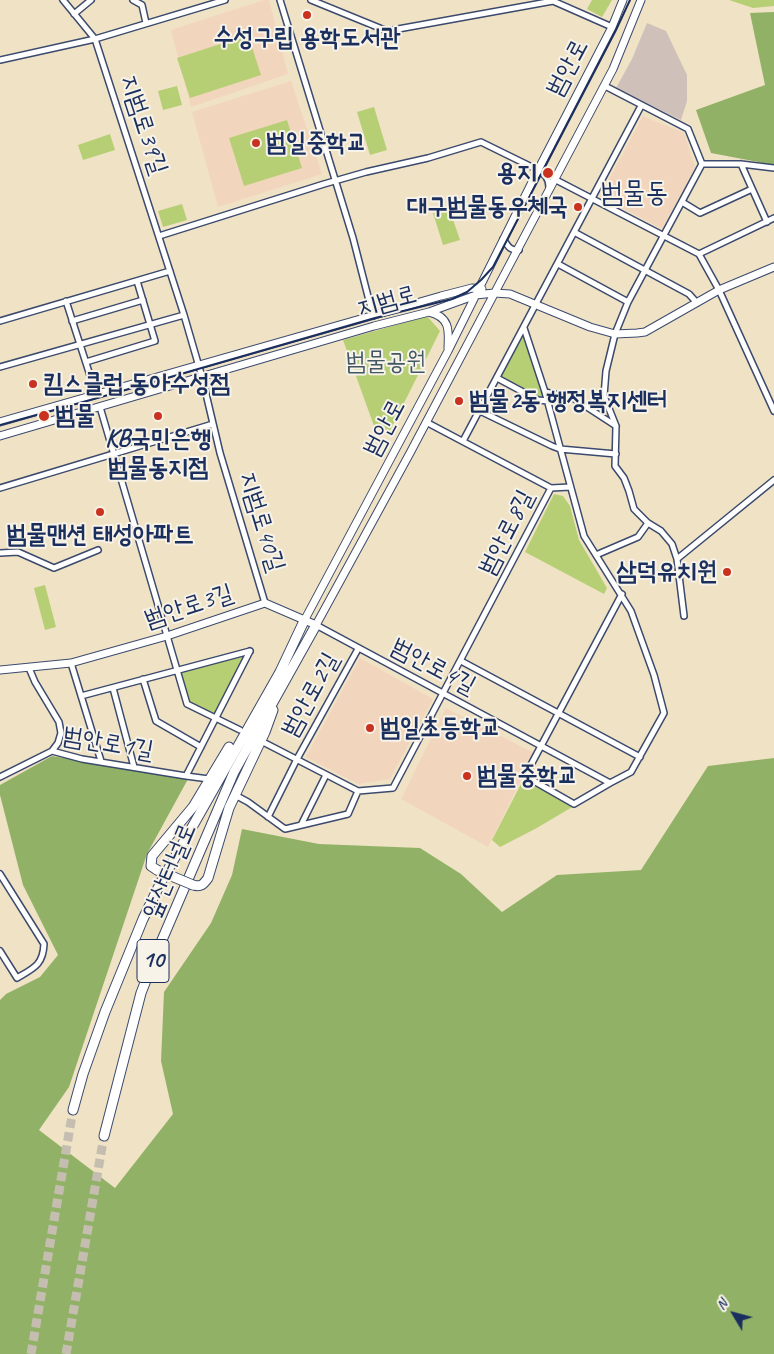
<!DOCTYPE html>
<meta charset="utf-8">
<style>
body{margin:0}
#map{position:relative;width:774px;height:1354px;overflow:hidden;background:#f0e2c5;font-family:Caveat,sans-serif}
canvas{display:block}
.north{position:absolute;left:709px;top:1289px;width:50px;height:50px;-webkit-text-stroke:4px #f7f3e8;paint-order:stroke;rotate:307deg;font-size:14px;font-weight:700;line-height:20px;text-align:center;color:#1b2f5e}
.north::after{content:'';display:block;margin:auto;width:18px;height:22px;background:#1b2f5e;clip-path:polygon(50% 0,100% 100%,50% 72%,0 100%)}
</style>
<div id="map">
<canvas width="774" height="1354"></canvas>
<div class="north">N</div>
</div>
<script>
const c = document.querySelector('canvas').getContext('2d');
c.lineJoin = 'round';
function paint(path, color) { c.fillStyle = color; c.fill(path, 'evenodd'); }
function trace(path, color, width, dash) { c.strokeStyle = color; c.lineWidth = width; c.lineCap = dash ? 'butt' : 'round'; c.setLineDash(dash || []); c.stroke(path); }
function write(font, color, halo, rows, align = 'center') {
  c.font = font + ' Caveat,"Poor Story",sans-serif'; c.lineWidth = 4; c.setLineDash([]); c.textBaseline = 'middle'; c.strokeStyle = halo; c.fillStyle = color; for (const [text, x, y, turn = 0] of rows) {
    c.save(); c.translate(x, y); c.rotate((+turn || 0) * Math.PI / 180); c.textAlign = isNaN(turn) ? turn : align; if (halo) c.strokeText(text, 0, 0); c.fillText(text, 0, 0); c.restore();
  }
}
paint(new Path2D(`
 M264 0H269L288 74 191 107 171 30Z
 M291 81 322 174 218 207 192 112Z
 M643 116 684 133 695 167 662 229 600 196Z
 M360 658 433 699 390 779 358 784 306 757Z
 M446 708 534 753 488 847 401 799Z`), '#f2d5bd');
paint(new Path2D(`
 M647 23 666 31 687 75V101L681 120 616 88 632 59Z`), '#cfc1ba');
paint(new Path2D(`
 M592 0H612L602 17 587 9Z
 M729 0H774V6L753 8Z
 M248 35 261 75 190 98 177 58Z
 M177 86 182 105 163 110 158 91Z
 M374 107 387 150 370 155 357 112Z
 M287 120 302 168 244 186 229 138Z
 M110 134 115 150 83 160 78 145Z
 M182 204 187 220 163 227 158 211Z
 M449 208 460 240 443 245 433 213Z
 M427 316 440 331 389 433 374 426 343 340Z
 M524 331 543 396 540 399 499 378Z
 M554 494 563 496 570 506 579 540 607 588 604 594 525 552Z
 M45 585 56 627 45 630 34 588Z
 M242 656 243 657 215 714H212L189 702 181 672Z
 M523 780 574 806 535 829 500 847 492 840Z`), '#b7cf74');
paint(new Path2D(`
 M774 12V165L711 153 696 110 765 85 750 13Z
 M52 756 188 779 147 854 69 1087 39 1130 115 1188 173 1114 161 1061 164 992 211 923 232 875 242 829 319 844 420 848 461 874 502 912 557 875 641 870 708 766 774 758V1354H0V1000L6 994 40 977 58 955 23 885 0 795V785Z`), '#91b266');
trace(new Path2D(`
 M31 1354 73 1110
 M66 1354 104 1136`), '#c5beb0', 9, [9, 4.5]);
const street = new Path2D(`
 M63 0 95 39 184 315 202 377 220 453 265 603
 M133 0 142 5 146 23
 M280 0 353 238 373 316
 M311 0 387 31 553 1 612 27
 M74 14 91 0
 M0 60 95 39 225 0
 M605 86 688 129 702 164
 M702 164H741L774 168
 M741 164 767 222
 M556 180 699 254 774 218
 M682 202 700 213 752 189
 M574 232 689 294 697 303
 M159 236 324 184 366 172 428 158 481 142 538 170C545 175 549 178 549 188
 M503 239C508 246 510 251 519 250
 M699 254 719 290 774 411
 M558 264 628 302
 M66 301 96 394
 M0 321 170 271
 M72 321 143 300
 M86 362 155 341 137 281
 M0 367 184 315
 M497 378 538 400 548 401
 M545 392 573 398 616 426
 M100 407 187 704 240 730
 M480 411 552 446 560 449 616 454
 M426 422 551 488
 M463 441 641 106
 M0 488 213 424
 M551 488 570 487
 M0 553 18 552 54 568 98 550
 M596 555 638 537 648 523
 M677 559 774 480
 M684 616 677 559 672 544 661 531 648 523 634 509 629 491 624 478 615 466 616 426 604 396 606 371 615 334 628 302 702 164
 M316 625 610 783 631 772 664 713 654 675 631 611 584 536 545 392 524 328
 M461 661 640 757
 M71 663 101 761
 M29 668 35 682 59 722 61 733 58 743 52 751
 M143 679 156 721 201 747
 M113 688 134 767
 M81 696 250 651
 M261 741 358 791 393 788 551 488
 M0 777 52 751 82 759 186 776
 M209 779 186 776 250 651
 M610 783 574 804 525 776 622 594
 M235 795 248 802 285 829 348 814 358 791
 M268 817 297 759 358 649
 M301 825 326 775
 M0 874 44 944C43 965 34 968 17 978L0 951`);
const secondary = new Path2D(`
 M429 312C450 317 449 330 448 348
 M0 422 441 296 472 288 482 289
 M0 436 374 326 429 312 476 295 494 293 510 294 590 327 615 334 637 333 645 332 719 290 774 267
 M304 621 448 351 538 170 612 27 623 0
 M0 670 71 663 167 636 265 603 316 625 410 453 613 69 641 0`);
const highway = new Path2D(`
 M157 870 151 866 152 856 193 807 229 747
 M193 885C201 887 203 885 208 878L229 808 265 732 273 710
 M73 1110 83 1074 105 1012 143 919 161 882 280 672 304 621
 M104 1136 141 993 159 947 234 772 316 625`);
trace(street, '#3b4a6d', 8);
trace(secondary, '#3b4a6d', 9);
trace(highway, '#3b4a6d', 11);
trace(street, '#fff', 5);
trace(secondary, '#fff', 7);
trace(highway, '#fff', 9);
trace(new Path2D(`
 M0 425 101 397 375 318 452 299 467 292 481 280 493 267 616 30 630 0`), '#1b2f5e', 2);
const highwayBridge = new Path2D(`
 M157 870 193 885`);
trace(highwayBridge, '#3b4a6d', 11, []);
trace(highwayBridge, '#fff', 9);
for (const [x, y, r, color] of [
 [307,15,5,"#c8321e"],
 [256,143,5,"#c8321e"],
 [548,173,6,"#c8321e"],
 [578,207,5,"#c8321e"],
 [33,384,5,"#c8321e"],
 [459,401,5,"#c8321e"],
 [44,416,6,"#c8321e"],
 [158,416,5,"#c8321e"],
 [100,512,5,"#c8321e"],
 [727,572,5,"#c8321e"],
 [370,728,5,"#c8321e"],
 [467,776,5,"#c8321e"]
]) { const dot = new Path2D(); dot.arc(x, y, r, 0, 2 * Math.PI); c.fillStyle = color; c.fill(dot); trace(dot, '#f7f3e8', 2); }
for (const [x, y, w] of [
 [153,961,32]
]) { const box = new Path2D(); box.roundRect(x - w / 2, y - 21.5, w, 43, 4); c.fillStyle = '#f7f3e8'; c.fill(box); trace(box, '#1b2f5e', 1); }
write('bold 24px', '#1b2f5e', null, [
 ["10",153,961]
]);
write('bold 25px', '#1b2f5e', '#f7f3e8', [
 ["수성구립 용학도서관",307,38,"center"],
 ["범일중학교",266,143],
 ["용지",537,173,"right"],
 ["대구범물동우체국",568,207,"right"],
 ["킴스클럽 동아수성점",43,384],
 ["범물2동 행정복지센터",469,401],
 ["범물",55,416],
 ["KB국민은행",158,439,"center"],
 ["범물동지점",158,468,"center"],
 ["범물맨션 태성아파트",100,535,"center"],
 ["삼덕유치원",717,572,"right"],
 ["범일초등학교",380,728],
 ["범물중학교",477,776]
], 'left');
write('25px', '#1b2f5e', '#f7f3e8', [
 ["범안로",568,68,-62],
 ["지범로39길",143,125,72],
 ["지범로",387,302,-15],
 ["범안로",385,428,-62],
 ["지범로40길",261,522,73],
 ["범안로8길",507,533,-63],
 ["범안로3길",189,607,-18],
 ["범안로4길",433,667,28],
 ["범안로2길",311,695,-61],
 ["범안로1길",108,744,10],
 ["앞산터널로",170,871,-67]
]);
write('25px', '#425764', '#f7f3e8', [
 ["범물공원",386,362]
]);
write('28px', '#1b2f5e', '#f7f3e8', [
 ["범물동",634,194]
]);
</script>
